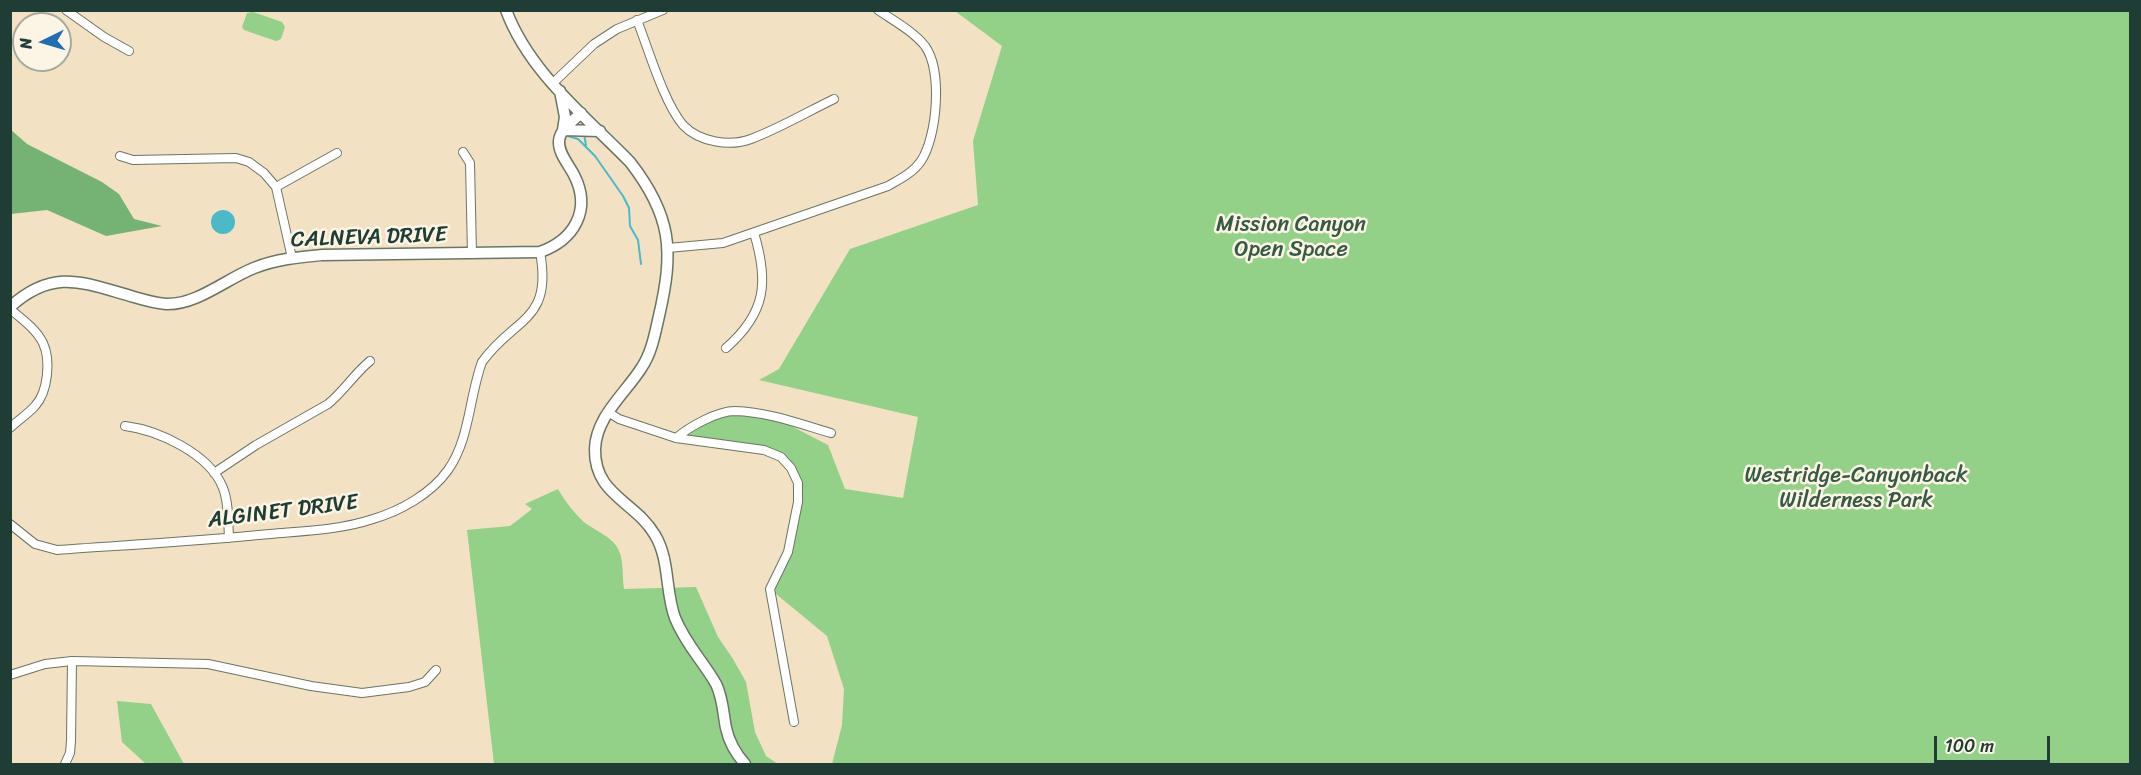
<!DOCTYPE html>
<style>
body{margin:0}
#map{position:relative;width:2141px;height:775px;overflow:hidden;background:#f2e1c3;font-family:Sriracha,sans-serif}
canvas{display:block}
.frame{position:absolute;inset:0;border:12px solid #1f3d34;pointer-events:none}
.north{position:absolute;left:12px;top:12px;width:60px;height:60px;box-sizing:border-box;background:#fcf5e5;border:2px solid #a4ab9e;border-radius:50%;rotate:265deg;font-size:16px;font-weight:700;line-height:24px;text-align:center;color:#1f3d34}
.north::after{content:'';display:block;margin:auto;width:21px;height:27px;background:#1f6fb2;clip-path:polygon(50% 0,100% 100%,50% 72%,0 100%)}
.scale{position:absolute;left:1934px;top:736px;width:116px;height:27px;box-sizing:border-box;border:3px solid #1f3d34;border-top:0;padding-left:8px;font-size:18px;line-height:21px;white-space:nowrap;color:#1f3d34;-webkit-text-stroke:4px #fcf5e5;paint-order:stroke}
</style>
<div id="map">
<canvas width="2141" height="775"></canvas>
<div class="frame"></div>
<div class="north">N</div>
<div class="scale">100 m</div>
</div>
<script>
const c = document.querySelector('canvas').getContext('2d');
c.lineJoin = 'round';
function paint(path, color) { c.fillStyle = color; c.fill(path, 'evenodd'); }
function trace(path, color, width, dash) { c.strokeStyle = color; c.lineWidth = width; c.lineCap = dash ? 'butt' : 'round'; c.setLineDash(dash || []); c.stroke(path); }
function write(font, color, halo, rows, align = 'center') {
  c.font = font + ' Sriracha,sans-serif'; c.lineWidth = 5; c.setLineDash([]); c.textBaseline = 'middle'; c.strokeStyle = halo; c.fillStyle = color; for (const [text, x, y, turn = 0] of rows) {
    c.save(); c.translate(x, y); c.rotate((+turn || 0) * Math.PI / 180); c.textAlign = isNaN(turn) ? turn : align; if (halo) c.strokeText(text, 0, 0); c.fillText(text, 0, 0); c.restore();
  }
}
paint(new Path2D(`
 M955 11H2130V764H832L842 725 844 689 827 636 770 589 788 552 798 502 791 468 764 450 676 438 689 427 732 411 772 416 828 445 845 489 903 498 918 417 759 380 779 369 850 249 978 205 973 141 1002 46Z
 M253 12 282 22 285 27 281 39 276 41 244 30 242 27 247 13Z
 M558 489C565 501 573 512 584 522 595 531 614 537 619 551 624 562 622 577 624 589L696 587 718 637 733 659 746 682 755 732 766 756 778 764H494L467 530 510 526 532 509 525 504Z
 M117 701 151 704 184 764H146L122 742Z`), '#92d187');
paint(new Path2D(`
 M10 129 27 144 102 182 119 194 134 219 162 226 106 236 47 210 11 214Z`), '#75b374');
paint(new Path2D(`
 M211 222a12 12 0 1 1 24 0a12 12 0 1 1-24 0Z`), '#4cb9c8');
trace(new Path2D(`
 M584 134 586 145
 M568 136 578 139 595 156 623 196 629 208 630 226 638 240 641 264`), '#4cb9c8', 2);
const street = new Path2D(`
 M66 10 104 37 129 51
 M637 20C648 48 664 103 683 125 699 142 730 147 751 139 780 128 807 112 834 99
 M553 83 594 44 617 29 663 10
 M463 152 470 163 472 254
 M120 156 133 160 236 158 249 162 264 173 276 187 292 258
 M276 187 337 153
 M668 248 723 243 888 186C900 179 913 173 921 161 937 137 943 71 925 46 913 31 894 21 878 10
 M10 309C22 319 36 329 43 343 51 360 48 392 35 406 28 414 18 420 10 428
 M726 348C766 313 769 282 754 233
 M608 412 619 419 676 438 764 450 781 457 791 468 798 483V502L788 552 770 589 794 722
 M125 426C158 430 210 454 223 488 229 503 228 522 229 538
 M676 438C689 427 717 411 735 411 768 412 800 424 831 433
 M214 473 256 445 328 404C344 391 354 374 370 361
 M10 524 35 544 57 550C128 545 199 541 270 534 304 531 340 530 373 519 400 511 431 494 448 470 470 439 469 397 482 362 514 317 553 322 540 252
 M10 675 45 664 72 661 208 664 311 686 362 693 409 687 425 682 436 670
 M65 764 70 753 71 741 72 661`);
const secondary = new Path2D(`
 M506 10C529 72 585 116 630 162 672 216 674 251 659 316 655 333 652 352 642 367 626 393 596 416 595 449 594 495 635 501 655 535 670 560 665 591 675 618 686 645 703 661 716 684 723 698 723 713 726 728 729 742 736 754 745 764
 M560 91 565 117 563 130 600 131
 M10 307C54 267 84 283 134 297 144 300 155 303 166 304 197 305 226 279 254 268 276 259 300 257 322 255L540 252C574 240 592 210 574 175 569 165 558 153 559 141 560 129 573 121 581 113`);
trace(street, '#697666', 10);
trace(secondary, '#697666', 13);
trace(street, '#fff', 8);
trace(secondary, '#fff', 10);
write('22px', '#365b45', '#fcf5e5', [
 ["Mission Canyon",1291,225],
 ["Open Space",1291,250],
 ["Westridge-Canyonback",1856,476],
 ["Wilderness Park",1856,501]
]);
write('22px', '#1f3d34', '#fcf5e5', [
 ["CALNEVA DRIVE",369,238,-2],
 ["ALGINET DRIVE",283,512,-7]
]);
</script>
